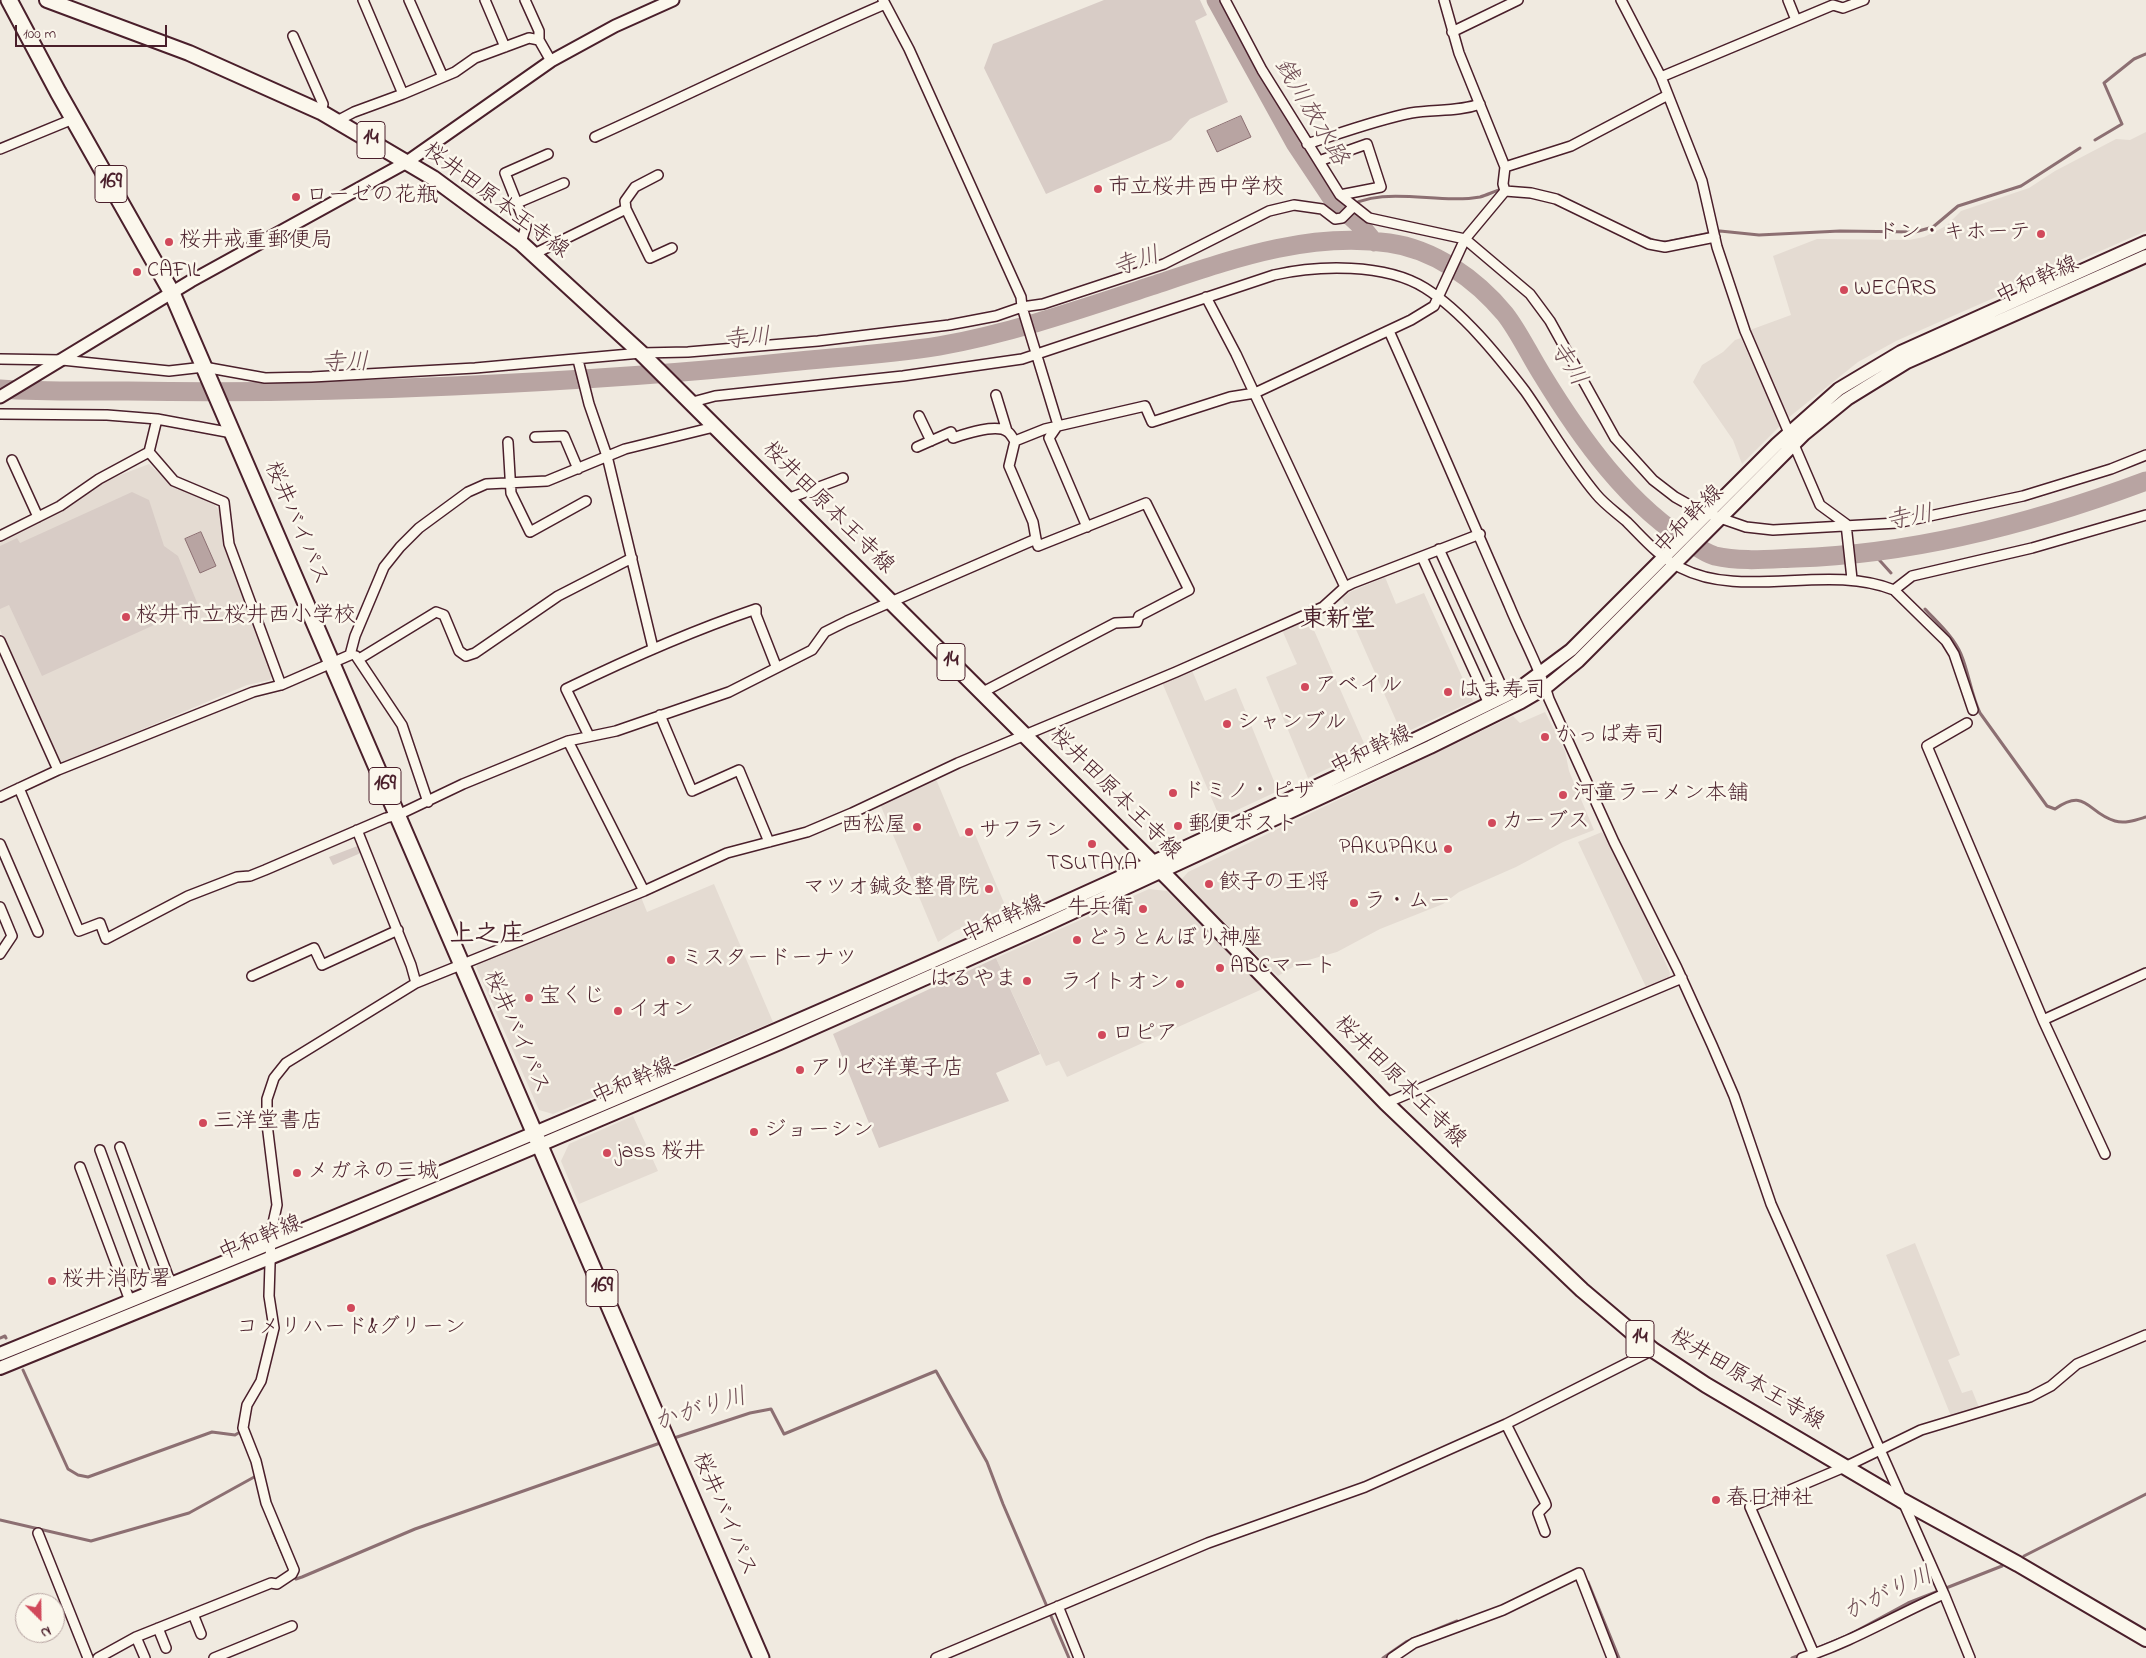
<!DOCTYPE html>
<meta charset="utf-8">
<style>
body{margin:0}
#map{position:relative;width:2146px;height:1658px;overflow:hidden;background:#f0eae0;font-family:"Indie Flower",sans-serif}
canvas{display:block}
.north{position:absolute;left:15px;top:1593px;width:50px;height:50px;box-sizing:border-box;background:#fbf7ec;border:1px solid #b4a19f;border-radius:50%;rotate:157deg;font-size:14px;font-weight:700;line-height:20px;text-align:center;color:#4a1f2b}
.north::after{content:'';display:block;margin:auto;width:18px;height:22px;background:#d1495b;clip-path:polygon(50% 0,100% 100%,50% 72%,0 100%)}
.scale{position:absolute;left:15px;top:25px;width:152px;height:22px;box-sizing:border-box;border:2px solid #4a1f2b;border-top:0;padding-left:6px;font-size:15px;line-height:18px;white-space:nowrap;color:#4a1f2b;-webkit-text-stroke:4px #fbf7ec;paint-order:stroke}
</style>
<div id="map">
<canvas width="2146" height="1658"></canvas>
<div class="north">N</div>
<div class="scale">100 m</div>
</div>
<script>
const c = document.querySelector('canvas').getContext('2d');
c.lineJoin = 'round';
function paint(path, color) { c.fillStyle = color; c.fill(path, 'evenodd'); }
function trace(path, color, width, dash) { c.strokeStyle = color; c.lineWidth = width; c.lineCap = dash ? 'butt' : 'round'; c.setLineDash(dash || []); c.stroke(path); }
function write(font, color, halo, rows, align = 'center') {
  c.font = font + ' "Indie Flower","Klee One",sans-serif'; c.lineWidth = 5; c.setLineDash([]); c.textBaseline = 'middle'; c.strokeStyle = halo; c.fillStyle = color; for (const [text, x, y, turn = 0] of rows) {
    c.save(); c.translate(x, y); c.rotate((+turn || 0) * Math.PI / 180); c.textAlign = isNaN(turn) ? turn : align; if (halo) c.strokeText(text, 0, 0); c.fillText(text, 0, 0); c.restore();
  }
}
paint(new Path2D(`
 M2146 132V231L1896 341 1858 362 1788 418 1750 330 1791 315 1773 256 1817 239 1909 240 1924 237 1946 226 1961 211 2029 188 2055 171 2116 139 2130 140Z
 M1741 338 1781 425 1742 464 1733 440 1693 382 1702 365 1723 352 1735 340Z
 M149 464 172 485 215 505 220 512 273 675 270 680 247 685 60 764 0 630V541L61 510 102 482Z
 M1385 577 1396 604 1424 593 1473 701 1402 734 1342 598 1350 592Z
 M1309 619 1367 750 1308 778 1266 677 1297 664 1282 630Z
 M1191 668 1205 701 1236 688 1278 791 1220 818 1161 680Z
 M1545 712 1565 751 1569 771 1594 830 1563 842 1516 867 1459 892 1443 904 1380 929 1337 952 1301 962 1278 976 1182 883V879L1188 872 1513 716 1520 723Z
 M936 779 960 837 974 832 1007 910 955 931 938 942 880 804Z
 M1602 832 1620 861 1670 973 1669 978 1646 987 1578 842Z
 M714 884 773 1022 553 1114 539 1110 476 967 479 962 641 897 647 912Z
 M1149 889 1167 891 1267 987 1067 1077 1059 1061 1046 1066 996 958Z
 M633 1116 658 1171 579 1204 561 1161 569 1144Z
 M1915 1243 1960 1355 1948 1360 1962 1393 1972 1390 1980 1410 1953 1421 1886 1255Z`), '#e4dbd2');
paint(new Path2D(`
 M1104 0H1200L1207 15 1195 21 1228 102 1190 119 1171 140 1046 194 984 68 993 44Z
 M132 492 149 500 164 546 178 556 198 605 42 676 9 605 0 609V546L17 538 20 543Z
 M360 845 363 852 333 865 329 857Z
 M996 958 1040 1054 996 1073 1009 1101 879 1148 833 1034Z`), '#d8ccc6');
const water = new Path2D(`
 M1241 116 1251 137 1217 152 1207 131Z
 M201 532 216 566 200 573 185 539Z`);
paint(water, '#b8a4a2');
trace(water, '#8c6f72', 1);
trace(new Path2D(`
 M2095 140 2122 124 2104 83 2134 59 2146 54
 M1508 188 1527 189
 M1342 210C1382 183 1435 205 1480 197 1487 195 1495 191 1502 189
 M1629 230 1657 242H1666L1720 231 1759 235 1840 231 1915 232 1933 227 1958 206 2021 186 2080 148
 M1873 553 1891 573
 M1925 609C1938 623 1953 636 1961 654 1969 673 1971 694 1980 713L2047 806 2055 809C2087 787 2087 813 2115 821 2125 824 2136 820 2146 817
 M0 1338 5 1336 6 1338
 M23 1370 68 1469 78 1475 88 1477 212 1432 235 1435 240 1432 244 1442
 M671 1439 750 1413 771 1409 784 1434 936 1371 987 1462 1003 1504 1069 1658
 M0 1520 91 1541 189 1513 256 1476
 M273 1532 289 1568
 M2024 1556 2146 1494
 M294 1575 296 1579 302 1577 415 1529 663 1442
 M1588 1582 1619 1658
 M1813 1650 1849 1635 1908 1603 2002 1566
 M1383 1658 1406 1642 1457 1621
 M1792 1658 1800 1655`), '#8c6f72', 3);
trace(new Path2D(`
 M1216 0 1295 143 1333 200 1361 226 1374 242
 M0 389C42 392 85 391 128 391 236 393 344 391 453 386 565 381 677 374 789 362 839 357 889 354 939 346 1012 333 1081 309 1151 286 1227 261 1307 231 1389 243 1434 249 1476 279 1505 314 1519 332 1529 354 1541 373 1580 437 1629 507 1694 545 1700 549 1708 554 1715 556 1740 562 1770 559 1796 558 1916 554 2034 523 2146 481`), '#b8a4a2', 19);
const minor = new Path2D(`
 M363 0 403 94
 M409 0 443 77
 M485 0 505 47
 M525 0 539 31V40
 M883 0 909 49 1021 297 1022 307 1058 425 1049 438 1087 527
 M1225 0 1262 70 1340 195 1369 218 1465 239 1530 294 1550 321 1615 438 1653 480 1675 497 1700 511 1746 527 1773 530 1897 523 2023 496 2111 469 2146 455
 M1444 0 1459 53 1505 167 1503 184 1505 191
 M1621 0 1661 77 1702 181 1717 247 1745 331 1820 505 1846 524 1852 579
 M1788 0 1796 20
 M1452 32 1518 0
 M293 36 323 104 321 112
 M1661 77 1833 5 1843 8 1864 0
 M337 121 354 112 403 94 455 72 475 58 529 38 539 40 551 61
 M595 137C692 93 787 46 885 4
 M1307 144C1341 133 1376 120 1411 113 1434 109 1458 112 1480 104
 M0 149 73 119
 M1319 161 1367 144 1381 187 1340 195
 M1505 167 1571 146 1668 95
 M1505 191 1531 193 1556 199 1649 244 1665 247 1715 237
 M517 203 564 183
 M626 209 625 201 635 187 658 175
 M521 243 526 226 505 173 548 154
 M534 254 626 209 650 258 672 248
 M1206 297 1236 354 1345 587
 M1389 331C1430 422 1469 514 1509 605 1522 637 1539 666 1549 699L1614 842 1677 968 1712 1045 1734 1096 1771 1204 1944 1594 1970 1658
 M0 359 62 360 169 371 204 367 265 378 312 377 475 368 641 353 688 352 818 341 949 325 996 316 1022 307 1043 304 1164 264 1269 211 1294 205 1322 209 1335 219 1342 218 1353 207
 M578 360 589 404 607 456 653 648
 M996 395 1007 431
 M689 403 715 396 903 376 1022 359 1274 275C1318 265 1385 263 1425 288 1463 312 1498 356 1525 391 1549 425 1569 462 1596 494 1605 505 1617 513 1627 522 1644 539 1659 557 1681 568 1743 600 1827 563 1894 590L1912 576 2032 548 2146 515
 M0 414 107 415 157 419 149 452
 M919 416 931 441
 M157 419 232 433
 M535 437 564 436 578 469
 M1015 441 1045 429 1145 406 1152 422 1230 397 1255 393 1411 320 1434 306 1465 239 1505 191
 M1015 441 1009 466 1033 522 1036 539
 M508 442 511 493 530 532 586 501
 M917 447 951 432 953 438C965 434 997 423 1008 432 1011 434 1013 439 1015 441
 M12 460 38 517
 M787 499 843 478
 M0 536 60 506 99 479 149 452 174 481 224 502 229 544 281 685
 M1439 549 1506 696
 M1422 557 1489 704
 M1894 590 1946 641 1954 654 1973 710
 M0 641 58 770
 M356 656 402 725 428 802
 M359 659 436 612 444 615 459 651 466 656 475 653 558 596 632 558
 M660 715 692 791 739 770 769 842
 M1967 723 1927 746 2043 1020 2105 1154
 M589 736 566 689C628 659 691 631 756 609V615L776 666
 M568 741 644 891
 M19 788 79 931 100 923 106 939 188 896 237 877 250 876 265 870 386 818 398 815 463 784 568 741 616 731 729 692 812 650 825 632 847 621 1036 539 1038 546 1146 503 1189 590 1139 616 1137 622 1115 623 981 693
 M0 797 58 770 253 692 281 685 350 655 355 636 384 567 400 547 419 528 468 492 486 484 547 481 625 449 714 427
 M357 830 411 965 416 983
 M0 844 38 932
 M0 907 12 936 0 954
 M252 976 314 948 322 965 398 930
 M2043 1020 2146 973
 M1386 1103 1682 978
 M120 1147 171 1284
 M100 1150 152 1292
 M80 1167 130 1301
 M1506 1424 1545 1502 1546 1505 1538 1513 1545 1532
 M38 1533 88 1658
 M1058 1606 1079 1658
 M193 1614 201 1634
 M158 1628 166 1648
 M136 1637 145 1658
 M1814 1654 1750 1507 1847 1466 1921 1430 2030 1397 2051 1386 2077 1364 2146 1335
 M98 1658 136 1637 271 1583 277 1584 292 1574 294 1570 266 1503 256 1461 243 1428 247 1405 261 1381 274 1328 269 1296 271 1232 277 1205 267 1124V1099L274 1078 286 1063 416 983 644 891 727 853 807 832 852 813 958 763 1176 672 1323 607 1345 587 1353 583 1480 534
 M214 1658 292 1626
 M936 1658 1208 1543 1365 1487 1506 1424 1653 1350
 M1392 1658 1414 1643 1503 1610 1579 1573 1612 1658
 M1802 1658C1852 1642 1896 1615 1944 1594`);
const tertiary = new Path2D(`
 M0 397 191 281 407 162 551 61 615 26 673 0`);
const secondary = new Path2D(`
 M0 1354C511 1146 1021 933 1517 690L1571 650 1777 444 1839 389 1901 352 2146 242
 M0 1368 348 1226 540 1145 780 1043 1039 928 1430 747 1521 702 1545 688 1578 661 1804 434 1847 399 1907 362 2146 256`);
const primary = new Path2D(`
 M47 0 189 53 321 112 433 178 521 243 641 353 1171 881 1386 1103 1582 1290 1653 1350 1706 1385 1901 1500 2018 1564 2146 1639`);
const trunk = new Path2D(`
 M9 0 58 92 172 293 761 1658`);
trace(minor, '#4a1f2b', 12);
trace(tertiary, '#4a1f2b', 15);
trace(secondary, '#4a1f2b', 16);
trace(primary, '#4a1f2b', 18);
trace(trunk, '#4a1f2b', 19);
trace(minor, '#fbf7ec', 9);
trace(tertiary, '#fbf7ec', 11);
trace(secondary, '#fbf7ec', 12);
trace(primary, '#fbf7ec', 14);
trace(trunk, '#fbf7ec', 15);
for (const [x, y, r, color] of [
 [1098,189,5,"#d1495b"],
 [296,197,5,"#d1495b"],
 [2041,234,5,"#d1495b"],
 [169,242,5,"#d1495b"],
 [137,272,5,"#d1495b"],
 [1844,290,5,"#d1495b"],
 [126,617,5,"#d1495b"],
 [1305,687,5,"#d1495b"],
 [1448,692,5,"#d1495b"],
 [1227,724,5,"#d1495b"],
 [1545,737,5,"#d1495b"],
 [1173,793,5,"#d1495b"],
 [1563,795,5,"#d1495b"],
 [1492,823,5,"#d1495b"],
 [1178,826,5,"#d1495b"],
 [917,827,5,"#d1495b"],
 [969,832,5,"#d1495b"],
 [1092,844,5,"#d1495b"],
 [1448,849,5,"#d1495b"],
 [1209,884,5,"#d1495b"],
 [989,889,5,"#d1495b"],
 [1354,903,5,"#d1495b"],
 [1143,909,5,"#d1495b"],
 [1077,940,5,"#d1495b"],
 [671,960,5,"#d1495b"],
 [1220,968,5,"#d1495b"],
 [1027,981,5,"#d1495b"],
 [1180,984,5,"#d1495b"],
 [529,998,5,"#d1495b"],
 [618,1011,5,"#d1495b"],
 [1102,1035,5,"#d1495b"],
 [800,1070,5,"#d1495b"],
 [203,1123,5,"#d1495b"],
 [754,1132,5,"#d1495b"],
 [607,1153,5,"#d1495b"],
 [297,1173,5,"#d1495b"],
 [52,1281,5,"#d1495b"],
 [351,1308,5,"#d1495b"],
 [1716,1500,5,"#d1495b"]
]) { const dot = new Path2D(); dot.arc(x, y, r, 0, 2 * Math.PI); c.fillStyle = color; c.fill(dot); trace(dot, '#fbf7ec', 2); }
for (const [x, y, w] of [
 [371,140,28],
 [111,184,32],
 [951,662,28],
 [385,786,32],
 [602,1288,32],
 [1640,1339,28]
]) { const box = new Path2D(); box.roundRect(x - w / 2, y - 18.5, w, 37, 4); c.fillStyle = '#fbf7ec'; c.fill(box); trace(box, '#4a1f2b', 1); }
write('bold 21px', '#4a1f2b', null, [
 ["14",371,140],
 ["169",111,184],
 ["14",951,662],
 ["169",385,786],
 ["169",602,1288],
 ["14",1640,1339]
]);
write('22px', '#4a1f2b', '#fbf7ec', [
 ["市立桜井西中学校",1108,189],
 ["ローゼの花瓶",306,197],
 ["ドン・キホーテ",2031,234,"right"],
 ["桜井戒重郵便局",179,242],
 ["CAFIL",147,272],
 ["WECARS",1854,290],
 ["桜井市立桜井西小学校",136,617],
 ["アベイル",1315,687],
 ["はま寿司",1458,692],
 ["シャンブル",1237,724],
 ["かっぱ寿司",1555,737],
 ["ドミノ・ピザ",1183,793],
 ["河童ラーメン本舗",1573,795],
 ["カーブス",1502,823],
 ["郵便ポスト",1188,826],
 ["西松屋",907,827,"right"],
 ["サフラン",979,832],
 ["PAKUPAKU",1438,849,"right"],
 ["TSUTAYA",1092,865,"center"],
 ["餃子の王将",1219,884],
 ["マツオ鍼灸整骨院",979,889,"right"],
 ["ラ・ムー",1364,903],
 ["牛兵衛",1133,909,"right"],
 ["どうとんぼり神座",1087,940],
 ["ミスタードーナツ",681,960],
 ["ABCマート",1230,968],
 ["はるやま",1017,981,"right"],
 ["ライトオン",1170,984,"right"],
 ["宝くじ",539,998],
 ["イオン",628,1011],
 ["ロピア",1112,1035],
 ["アリゼ洋菓子店",810,1070],
 ["三洋堂書店",213,1123],
 ["ジョーシン",764,1132],
 ["jass 桜井",617,1153],
 ["メガネの三城",307,1173],
 ["桜井消防署",62,1281],
 ["コメリハード&グリーン",351,1329,"center"],
 ["春日神社",1726,1500]
], 'left');
write('22px', '#4a1f2b', '#fbf7ec', [
 ["桜井田原本王寺線",495,202,37],
 ["中和幹線",2038,282,-24],
 ["桜井田原本王寺線",827,509,45],
 ["中和幹線",1690,521,-45],
 ["桜井バイパス",295,524,67],
 ["中和幹線",1372,752,-25],
 ["桜井田原本王寺線",1114,795,45],
 ["中和幹線",1004,921,-24],
 ["桜井バイパス",515,1033,66],
 ["中和幹線",634,1083,-23],
 ["桜井田原本王寺線",1399,1083,45],
 ["中和幹線",261,1240,-22],
 ["桜井田原本王寺線",1746,1381,31],
 ["桜井バイパス",723,1515,67]
]);
write('italic 24px', '#704e55', '#fbf7ec', [
 ["銭川放水路",1309,113,59],
 ["寺川",1137,264,-18],
 ["寺川",747,341,-5],
 ["寺川",345,365,-1],
 ["寺川",1566,365,58],
 ["寺川",1910,520,-11],
 ["かがり川",701,1412,-17],
 ["かがり川",1889,1596,-25]
]);
write('bold 25px', '#4a1f2b', '#fbf7ec', [
 ["東新堂",1338,622],
 ["上之庄",487,937]
]);
</script>
